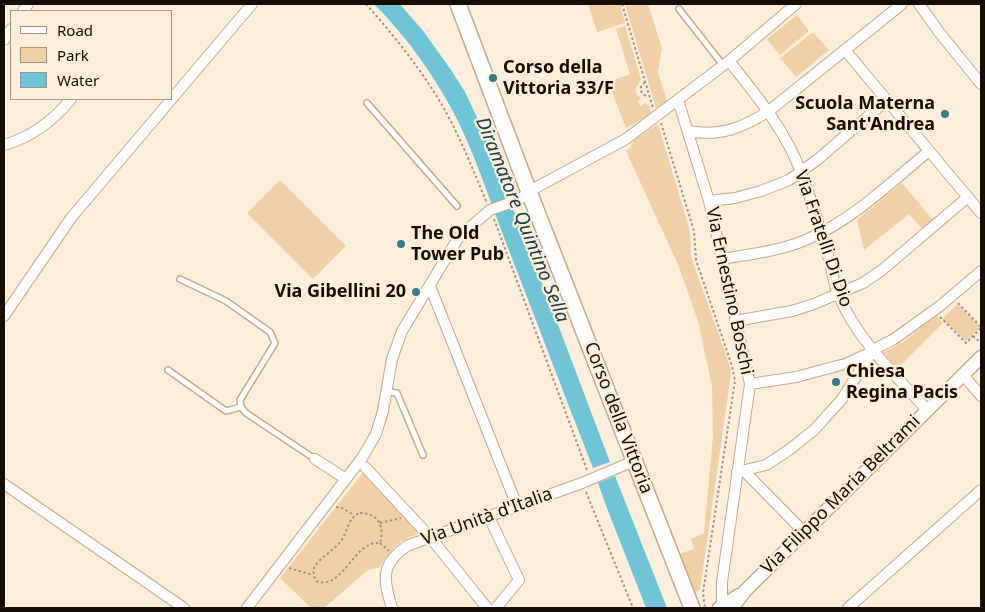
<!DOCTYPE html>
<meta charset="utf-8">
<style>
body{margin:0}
#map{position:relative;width:985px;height:612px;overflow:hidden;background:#fdeedb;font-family:"Noto Sans",sans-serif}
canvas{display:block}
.frame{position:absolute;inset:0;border:5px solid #160e04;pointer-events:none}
.legend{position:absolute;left:10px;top:10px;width:162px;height:90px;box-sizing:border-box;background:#fdeedb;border:1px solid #a19485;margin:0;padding:6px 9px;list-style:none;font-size:15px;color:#160e04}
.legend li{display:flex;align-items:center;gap:10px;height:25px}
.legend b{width:25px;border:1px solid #a19485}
</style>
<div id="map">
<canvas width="985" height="612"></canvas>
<div class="frame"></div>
<ul class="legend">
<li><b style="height:6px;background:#fff"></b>Road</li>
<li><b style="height:14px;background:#f0d0a7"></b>Park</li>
<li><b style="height:14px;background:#6fc4d6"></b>Water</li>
</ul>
</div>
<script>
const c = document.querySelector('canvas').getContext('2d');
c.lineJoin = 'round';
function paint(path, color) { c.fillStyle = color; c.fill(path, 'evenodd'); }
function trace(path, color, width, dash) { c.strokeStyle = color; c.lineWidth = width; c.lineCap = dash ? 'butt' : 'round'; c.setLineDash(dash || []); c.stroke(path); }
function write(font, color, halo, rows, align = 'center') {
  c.font = font + ' "Noto Sans",sans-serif'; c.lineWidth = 4.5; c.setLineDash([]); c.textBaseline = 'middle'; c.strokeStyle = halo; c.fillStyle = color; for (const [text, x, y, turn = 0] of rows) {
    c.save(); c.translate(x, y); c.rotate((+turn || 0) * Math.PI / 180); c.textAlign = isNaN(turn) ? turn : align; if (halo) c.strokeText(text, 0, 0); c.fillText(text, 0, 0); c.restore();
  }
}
paint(new Path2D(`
 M588 4H598V5L620 4 625 23 597 32Z
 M625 4H648L662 48 658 72 667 101 656 108Z
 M797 15 809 31 780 55 767 39Z
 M625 26 641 79 636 88V94L641 98 638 102 641 106 645 103 649 106 651 114 626 128 608 82 630 74 616 29Z
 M813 32 829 50 796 77 780 58Z
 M658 124 690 231 691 257 730 366 731 374 700 590 695 593 679 554 694 549 691 539 704 533 713 436 712 386 698 321 679 267 626 151 629 149 634 140Z
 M280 180 346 246 313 279 247 213Z
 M902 183 933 220 922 229 909 214 864 250 857 220Z
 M958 304 980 327 966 341 942 319Z
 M937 315 943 323 898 368 882 353 903 342Z
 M365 470 421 533C400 540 391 548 380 567L368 570 324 608H311L280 578Z`), '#f0d0a7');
paint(new Path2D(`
 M374 4H400L424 32 451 70 465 92 482 128 560 330 610 462 593 468C565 397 538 325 510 253 493 210 479 165 459 123 437 79 408 38 374 4Z
 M615 476 667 608H646L605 503 598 483Z`), '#6fc4d6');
const service = new Path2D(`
 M679 9 723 65
 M367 103 457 206
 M180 279 226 301 270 332 275 343 240 400 241 407 246 413 315 459
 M168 370 226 411 241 407
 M387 392 397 393 423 455`);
const pedestrian = new Path2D(`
 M841 365 873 350`);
const minor = new Path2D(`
 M919 4 939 32 981 84
 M23 11 28 4
 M4 40 11 29
 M845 50 981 213
 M729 61C757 96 785 130 801 172 812 202 822 233 830 263 833 274 834 286 839 296 858 341 895 374 927 410
 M678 100 709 201 750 384 722 582V606
 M688 131C720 137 742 128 769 111L902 4
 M4 145C32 137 53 121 71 99
 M709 201 735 198 761 191 789 180 817 160 887 100
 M722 259C751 254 781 251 808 239 854 219 891 182 929 151
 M430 286 517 506
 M4 316 71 218 252 4
 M735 321 792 311 814 304 863 283 882 270 968 197
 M963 375 981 396
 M750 384 796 377 841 365
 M315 459 346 479
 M365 467 430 537 487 608
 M744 471 805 533
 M737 472 766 465 789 450 814 430 842 399 873 350 894 339 940 306 981 271
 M4 484 184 608
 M489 517 519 580 496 608
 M247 608 362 458 376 434 383 411 392 359 402 331 457 240 461 235 490 210 518 200 537 187 626 139 729 61 796 4
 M392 608C383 579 380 563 409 545L582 483 634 461
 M848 608 981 490`);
const tertiary = new Path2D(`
 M719 608 739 595
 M732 608 745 591 981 357`);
const secondary = new Path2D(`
 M458 4 524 179 692 608`);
trace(service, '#c1a98c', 8);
trace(pedestrian, '#c1a98c', 10);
trace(minor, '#c1a98c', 12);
trace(tertiary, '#c1a98c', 15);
trace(secondary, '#c1a98c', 18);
trace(new Path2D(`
 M366 4C396 38 425 74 447 114 462 142 474 172 486 201
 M622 4 653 108
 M645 82 641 87C640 93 644 96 649 96
 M661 123 694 231 696 260 732 366 735 381 703 593 705 608
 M494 219 587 470
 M958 303 981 327
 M940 317 966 343 981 328
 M973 336 981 343
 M586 492 633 608
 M336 507 342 508 354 515
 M360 513C378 513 385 526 380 543 376 543 372 543 369 545 351 553 339 590 316 581 314 576 312 571 315 566 320 558 334 550 341 541 348 531 348 517 360 513Z
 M380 523 401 518
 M380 543 389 551
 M289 568 313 575`), '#9f9384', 2, [2.5, 2.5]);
trace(service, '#fff', 5);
trace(pedestrian, '#fff', 8);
trace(minor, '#fff', 10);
trace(tertiary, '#fff', 12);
trace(secondary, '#fff', 15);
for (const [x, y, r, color] of [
 [493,78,5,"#377c8a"],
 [945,114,5,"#377c8a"],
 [401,244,5,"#377c8a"],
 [416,292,5,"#377c8a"],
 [836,382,5,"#377c8a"]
]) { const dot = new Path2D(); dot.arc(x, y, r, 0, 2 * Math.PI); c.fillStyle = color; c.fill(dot); trace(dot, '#fdeedb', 2); }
write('bold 18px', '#160e04', '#fdeedb', [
 ["Corso della",503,68],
 ["Vittoria 33/F",503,89],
 ["Scuola Materna",935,104,"right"],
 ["Sant'Andrea",935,125,"right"],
 ["The Old",411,234],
 ["Tower Pub",411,255],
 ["Via Gibellini 20",406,292,"right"],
 ["Chiesa",846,372],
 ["Regina Pacis",846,393]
], 'left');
write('18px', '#160e04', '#fdeedb', [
 ["Via Fratelli Di Dio",823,239,71],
 ["Via Ernestino Boschi",729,291,78],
 ["Corso della Vittoria",618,418,69],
 ["Via Filippo Maria Beltrami",841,495,-45],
 ["Via Unità d'Italia",487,517,-20]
]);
write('italic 19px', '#194149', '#fdeedb', [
 ["Diramatore Quintino Sella",522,220,68]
]);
</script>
